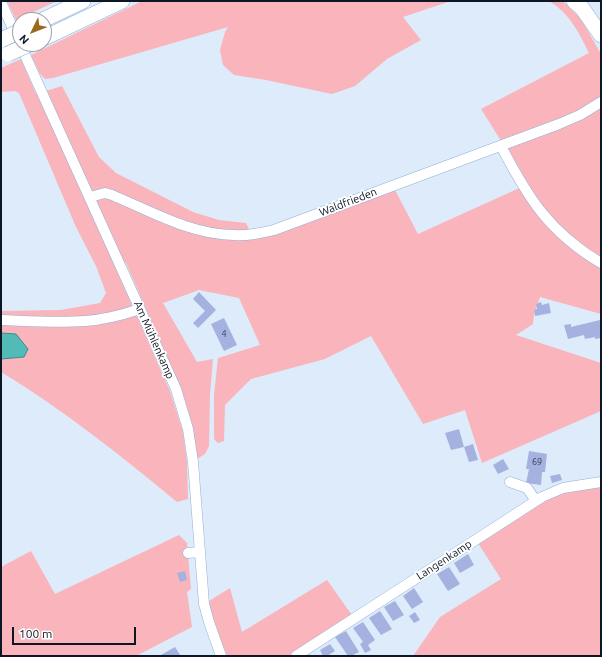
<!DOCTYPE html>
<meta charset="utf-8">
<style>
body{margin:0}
#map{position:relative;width:602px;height:657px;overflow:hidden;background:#ddebfb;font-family:Ubuntu,sans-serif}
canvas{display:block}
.frame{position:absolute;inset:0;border:2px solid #0b1725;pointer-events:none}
.north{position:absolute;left:12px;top:12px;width:40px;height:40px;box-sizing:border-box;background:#fff;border:1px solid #9da2a8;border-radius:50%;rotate:227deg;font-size:11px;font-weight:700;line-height:16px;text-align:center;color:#0b1725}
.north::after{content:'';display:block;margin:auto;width:14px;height:18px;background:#9b691d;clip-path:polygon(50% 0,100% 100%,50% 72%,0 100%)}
.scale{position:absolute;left:12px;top:627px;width:124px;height:18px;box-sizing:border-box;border:2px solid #0b1725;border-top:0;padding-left:5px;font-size:12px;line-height:14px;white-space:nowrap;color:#0b1725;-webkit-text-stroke:3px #fff;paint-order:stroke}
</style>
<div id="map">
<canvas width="602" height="657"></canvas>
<div class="frame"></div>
<div class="north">N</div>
<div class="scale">100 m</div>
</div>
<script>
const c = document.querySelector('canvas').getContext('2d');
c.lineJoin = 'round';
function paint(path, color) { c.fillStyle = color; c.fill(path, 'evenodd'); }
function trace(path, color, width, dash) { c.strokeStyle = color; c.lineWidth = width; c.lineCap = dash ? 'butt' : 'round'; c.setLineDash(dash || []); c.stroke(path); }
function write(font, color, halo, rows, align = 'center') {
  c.font = font + ' Ubuntu,sans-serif'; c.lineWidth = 3.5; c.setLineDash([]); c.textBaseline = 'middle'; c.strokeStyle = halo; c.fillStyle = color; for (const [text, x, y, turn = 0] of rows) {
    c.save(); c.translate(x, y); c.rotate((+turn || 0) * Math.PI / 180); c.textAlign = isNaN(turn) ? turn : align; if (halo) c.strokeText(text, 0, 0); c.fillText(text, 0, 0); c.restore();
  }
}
paint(new Path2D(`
 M7 1H57L16 20Z
 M142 1H451L403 17 421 40 387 59 355 86 332 94 266 80 234 75 223 65 220 50 225 32 228 27 53 78 45 79 40 74 31 55Z
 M549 1H563L581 19 601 54V314L540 297 534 314 533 324 516 335 601 363V411L482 463 465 410 423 424 371 336 325 359 251 379 225 405 224 441 218 443 214 439V395L218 358 260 345 239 298 199 290 163 303 197 362 213 359 210 394 209 446 205 454 197 459 180 387 126 263 113 262 170 391 183 432 187 462 188 499 177 502C120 455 64 410 1 372V359L24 357 16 334 1 333V311L61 310 100 303 106 293 96 266 76 227 19 93 15 91 1 92V68L21 59 36 94 62 86 99 157 116 173 193 212 219 220 246 223 250 231 251 239 395 190 418 234 526 185 510 155 481 109 589 53C578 31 570 14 549 1Z
 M601 482V656H413L440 617 501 579 476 540 542 497Z
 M179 535 187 543 191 589 187 592 192 627 136 656H1V567L31 551 55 594Z
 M327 580 354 618 296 656H227L213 620 209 601 230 588 242 632Z`), '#fab4bb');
const water = new Path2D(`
 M1 333 16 334 28 349 24 357 1 359Z`);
paint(water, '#52bbb8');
trace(water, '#3d8a8c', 1);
paint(new Path2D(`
 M199 292 216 310 198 328 193 323 205 311 193 299Z
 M541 302 542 305 549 303 551 313 535 316 534 310 537 309 536 304Z
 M224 318 237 345 224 351 211 324Z
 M600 320 601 338 595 339V337L585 339 584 335 568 339 564 325 571 324V327Z
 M459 429 464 447 473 444 478 460 469 462 464 447 451 450 445 433Z
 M529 451 547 454 545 472H542L541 485 526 483 529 469H526Z
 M503 459 509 469 498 474 493 465Z
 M560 474 562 480 552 483 550 476Z
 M468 554 474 565 460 573 454 563Z
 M449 567 460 584 448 591 437 574Z
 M185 571 187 580 180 582 177 573Z
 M414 588 423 602 412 609 403 596Z
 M395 601 404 615 393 621 384 607Z
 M380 611 392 629 381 635 369 618Z
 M415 612 420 620 414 623 409 616Z
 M363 622 375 640 368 645 371 650 365 653 360 644 363 642 353 628Z
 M346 631 359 652 351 656H348L335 637Z
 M330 644 335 651 327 656H323L320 650Z
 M175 647 181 656H162L161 655Z`), '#a5b2df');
const minor = new Path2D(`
 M1 2 176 389 188 429 193 462 204 604 209 622 221 656
 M501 146C528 198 549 232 601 263
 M90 197 105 193 112 195C150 211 192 235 234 235 248 236 261 233 274 230L559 124 580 115 601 102
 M1 320C29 321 57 323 85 321 104 320 122 315 140 309
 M510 482 527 488 536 501
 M188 553 200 552
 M296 656 542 497 563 488 601 482`);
const highway = new Path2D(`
 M574 1 582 8 601 35
 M43 20 83 1
 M44 38 122 1`);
trace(minor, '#90b1d7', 11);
trace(highway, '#90b1d7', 16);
trace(minor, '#fff', 10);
trace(highway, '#fff', 15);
const highwayBridge = new Path2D(`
 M1 40 20 31
 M8 54 30 44`);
trace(highwayBridge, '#90b1d7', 16, []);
trace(highwayBridge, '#fff', 15);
write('9px', '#323e54', null, [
 ["4",224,334],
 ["69",537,462]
]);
write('11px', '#0b1725', '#fff', [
 ["Waldfrieden",348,202,-21],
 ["Am Mühlenkamp",154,340,66],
 ["Langenkamp",444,560,-33]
]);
</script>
